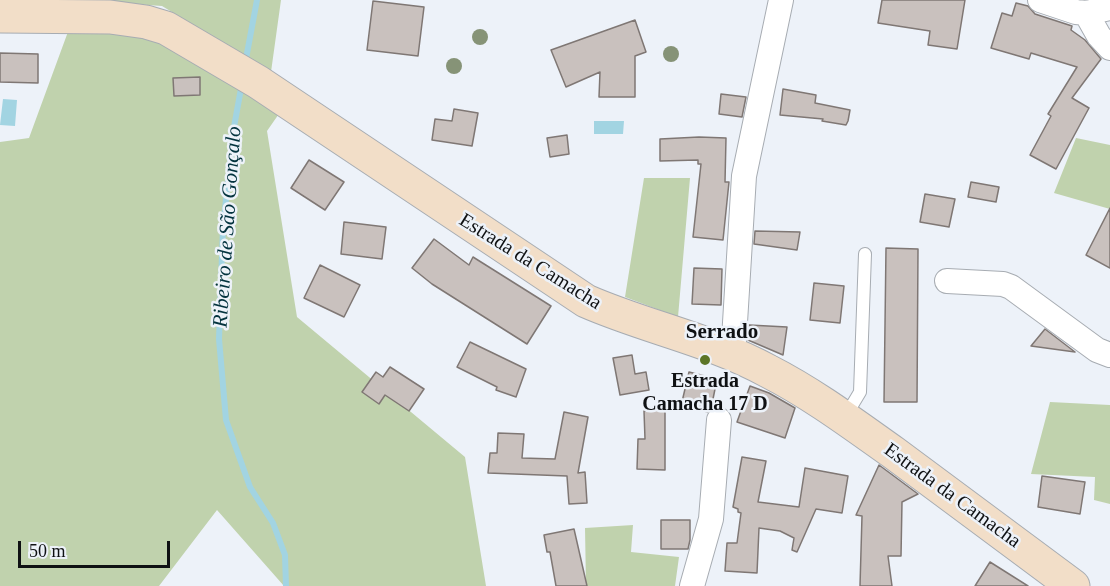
<!DOCTYPE html>
<meta charset="utf-8">
<style>
body{margin:0}
#map{position:relative;width:1110px;height:586px;overflow:hidden;background:#edf2f9;font-family:Georgia,serif}
canvas{display:block}
.scale{position:absolute;left:18px;top:541px;width:152px;height:27px;box-sizing:border-box;border:3px solid #0f1113;border-top:0;padding-left:8px;font-size:18px;line-height:21px;white-space:nowrap;color:#0f1113;-webkit-text-stroke:4px #edf2f9;paint-order:stroke}
</style>
<div id="map">
<canvas width="1110" height="586"></canvas>
<div class="scale">50 m</div>
</div>
<script>
const c = document.querySelector('canvas').getContext('2d');
c.lineJoin = 'round';
function paint(path, color) { c.fillStyle = color; c.fill(path, 'evenodd'); }
function trace(path, color, width, dash) { c.strokeStyle = color; c.lineWidth = width; c.lineCap = dash ? 'butt' : 'round'; c.setLineDash(dash || []); c.stroke(path); }
function write(font, color, halo, rows, align = 'center') {
  c.font = font + ' Georgia,serif'; c.lineWidth = 5; c.setLineDash([]); c.textBaseline = 'middle'; c.strokeStyle = halo; c.fillStyle = color; for (const [text, x, y, turn = 0] of rows) {
    c.save(); c.translate(x, y); c.rotate((+turn || 0) * Math.PI / 180); c.textAlign = isNaN(turn) ? turn : align; if (halo) c.strokeText(text, 0, 0); c.fillText(text, 0, 0); c.restore();
  }
}
paint(new Path2D(`
 M76 0H281L271 72 162 6Z
 M69 29 164 39 283 108 267 131 297 317 465 457 486 586H284L217 510 159 586H0V142L29 138Z
 M1076 138 1110 145V209L1054 193Z
 M644 178H690L678 317 625 297Z
 M1050 402 1110 405V504L1094 500 1095 477 1031 474Z
 M633 525 631 552 679 557 675 586H586L585 528Z`), '#c0d2ad');
paint(new Path2D(`
 M3 99 17 100 15 126 0 125Z
 M594 121H624L623 134H594Z`), '#a2d4e2');
trace(new Path2D(`
 M245 64 257 0
 M242 83 234 127 223 227 219 339 226 420 250 487 273 523 285 555 286 586`), '#a2d4e2', 6);
const building = new Path2D(`
 M882 0H965L957 49 928 45 930 31 878 23Z
 M373 1 424 7 418 56 367 50Z
 M1016 3 1028 6 1035 14 1072 26 1071 30 1085 40 1101 59 1072 98 1089 108 1056 169 1030 155 1051 116 1048 114 1077 67 1031 53 1029 59 991 48 1002 13 1012 16Z
 M635 20 646 52 635 56V97H599L600 72 566 87 551 50Z
 M0 53 38 54V83L0 82Z
 M200 77V95L174 96 173 78Z
 M783 89 816 95 815 103 850 110 848 121 846 125 822 121 823 119 780 115Z
 M721 94 746 97 742 117 719 114Z
 M454 109 478 113 472 146 432 140 435 119 452 121Z
 M567 135 569 154 550 157 547 138Z
 M699 137 726 138 725 182H729L723 240 693 237 701 164H698V160L660 161V139Z
 M309 160 344 182 325 210 291 188Z
 M971 182 999 187 996 202 968 197Z
 M925 194 955 199 949 227 920 222Z
 M1110 208V268L1086 255Z
 M344 222 386 227 382 259 341 254Z
 M755 231 800 232 797 250 754 244Z
 M434 239 469 265 473 257 551 306 527 344 432 284 412 268Z
 M886 248 918 249 917 402H884Z
 M320 265 360 285 344 317 304 298Z
 M694 268 722 269 721 305 692 304Z
 M814 283 844 286 840 323 810 320Z
 M749 325 787 327 783 355 748 340Z
 M1045 329 1075 352 1031 346Z
 M470 342 526 369 516 397 496 390 497 387 457 367Z
 M632 355 635 374 646 372 649 390 620 395 613 358Z
 M390 367 424 389 409 411 385 395 379 404 362 392 376 372 383 377Z
 M689 372 717 379 711 409 708 412 681 406Z
 M750 386 769 393 795 408 785 438 737 422Z
 M665 409V470L637 469 638 439H645L644 411Z
 M564 412 588 417 578 473 585 472 587 503 569 504 567 476 488 473 490 453H497L498 433 524 434 522 458 555 459Z
 M742 457 766 461 758 502 799 507 805 468 848 476 842 513 816 509 797 552 792 550 794 538 780 531 759 528 757 573 725 571 727 543H737L741 513 738 512V509L733 507Z
 M879 465 918 494 902 502 901 556H888L892 586H860L862 516 856 515Z
 M1042 476 1085 482 1080 514 1038 507Z
 M661 520H690V540L688 549H661Z
 M574 529 587 586H556L550 552H547L544 535Z
 M990 562 1028 586H975Z`);
paint(building, '#c9c1be');
trace(building, '#7f7774', 1.5);
const lane = new Path2D(`
 M845 417 860 392 865 254`);
const street = new Path2D(`
 M1040 0 1076 12 1086 13 1099 36 1110 48
 M1086 13 1110 8
 M947 281 1003 284 1011 287 1097 350 1110 355
 M733 355 744 176 781 0
 M692 586 711 519 719 420`);
const secondary = new Path2D(`
 M0 16 110 17 146 22 166 28 258 82 586 301C645 327 712 340 768 371 813 394 853 424 894 453 954 497 1013 542 1073 586`);
trace(lane, '#a7acb2', 14);
trace(street, '#a7acb2', 26);
trace(secondary, '#a7acb2', 35);
trace(lane, '#fff', 12);
trace(street, '#fff', 24);
trace(secondary, '#f2dec8', 33);
c.fillStyle = '#869377';
for (const [x, y] of [
 [480,37],
 [671,54],
 [454,66]
]) { c.beginPath(); c.arc(x, y, 8, 0, 2 * Math.PI); c.fill(); }
for (const [x, y, r, color] of [
 [705,360,6,"#5c7527"]
]) { const dot = new Path2D(); dot.arc(x, y, r, 0, 2 * Math.PI); c.fillStyle = color; c.fill(dot); trace(dot, '#edf2f9', 2); }
write('20px', '#0f1113', '#edf2f9', [
 ["Estrada da Camacha",530,262,32],
 ["Estrada da Camacha",952,496,36]
]);
write('bold 20px', '#0f1113', '#edf2f9', [
 ["Estrada",705,382],
 ["Camacha 17 D",705,405]
]);
write('italic 21px', '#03333e', '#edf2f9', [
 ["Ribeiro de São Gonçalo",228,227,-86]
]);
write('bold 21px', '#0f1113', '#edf2f9', [
 ["Serrado",722,333]
]);
</script>
